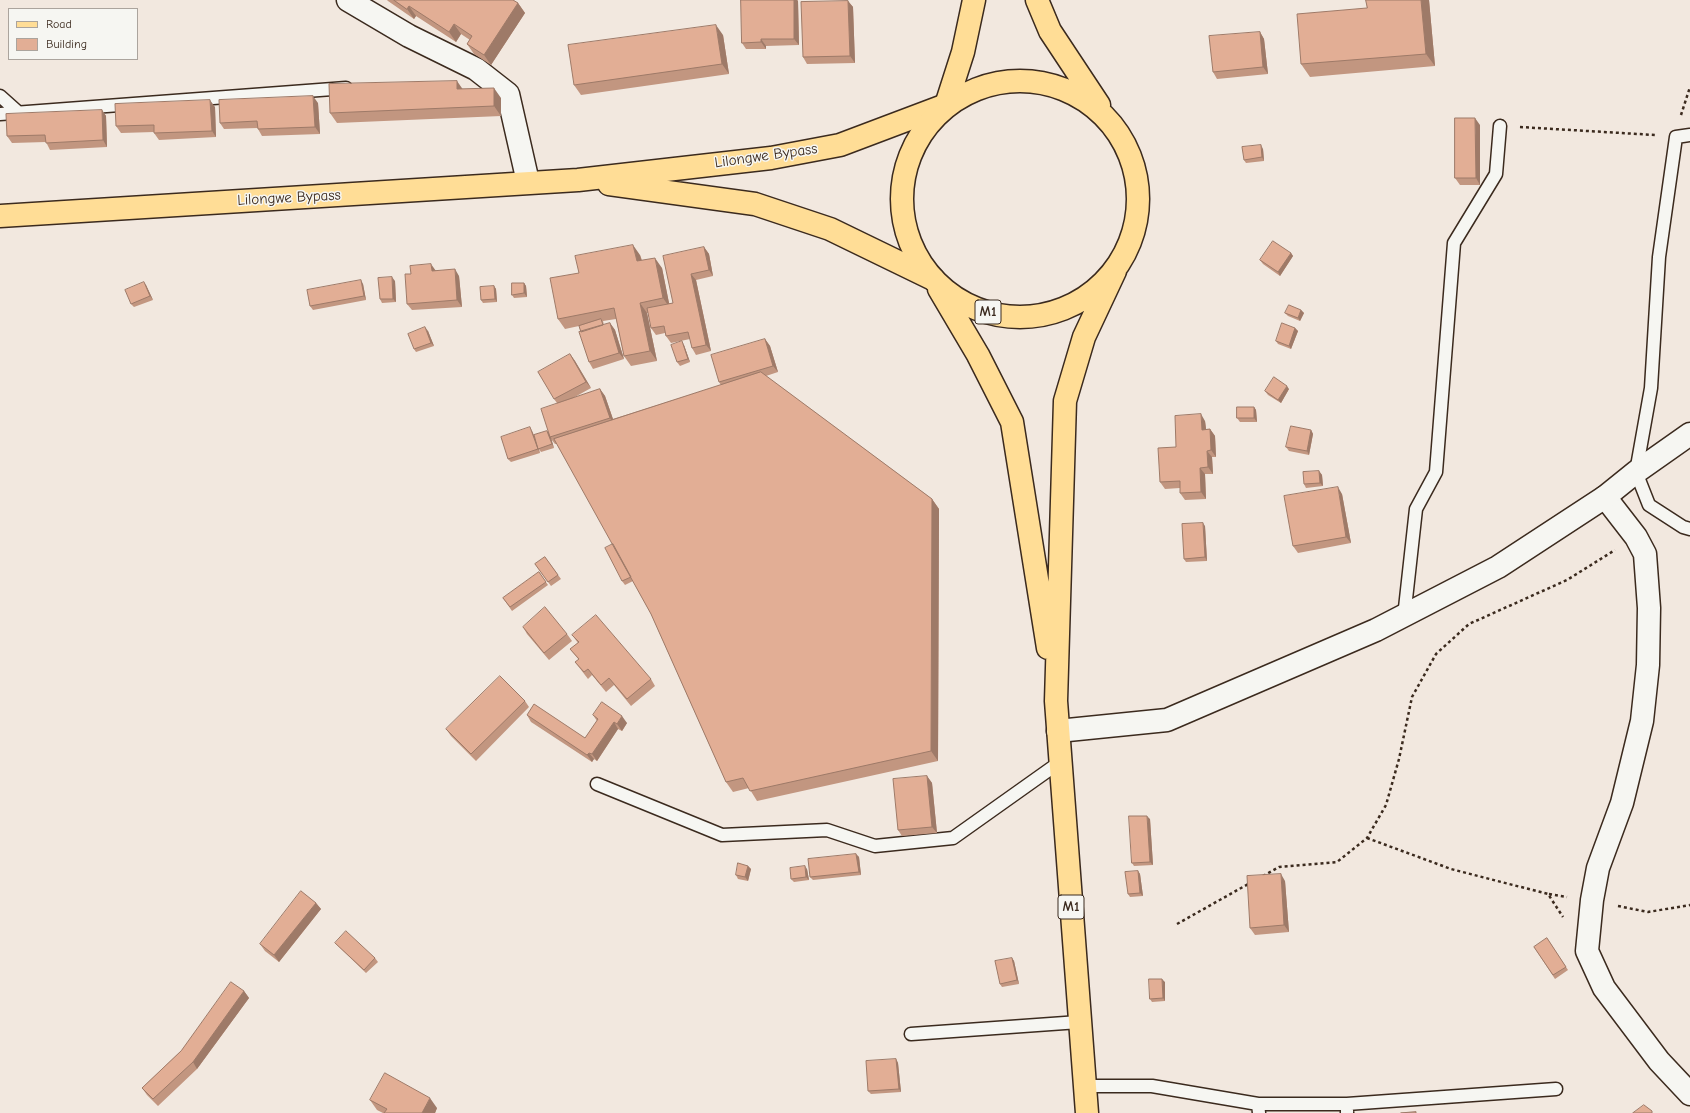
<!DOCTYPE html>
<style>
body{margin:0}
#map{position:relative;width:1690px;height:1113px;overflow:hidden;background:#f2e8df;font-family:"Comic Neue",sans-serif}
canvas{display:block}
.legend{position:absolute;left:8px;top:8px;width:130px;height:52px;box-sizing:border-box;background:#f6f6f2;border:1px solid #aba49d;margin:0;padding:5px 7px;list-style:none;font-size:12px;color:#3b2a1e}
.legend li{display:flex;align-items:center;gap:8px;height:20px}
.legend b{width:20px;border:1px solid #aba49d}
</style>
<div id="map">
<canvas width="1690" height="1113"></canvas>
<ul class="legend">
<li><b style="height:5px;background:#ffdd96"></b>Road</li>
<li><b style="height:11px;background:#e2ae95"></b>Building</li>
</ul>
</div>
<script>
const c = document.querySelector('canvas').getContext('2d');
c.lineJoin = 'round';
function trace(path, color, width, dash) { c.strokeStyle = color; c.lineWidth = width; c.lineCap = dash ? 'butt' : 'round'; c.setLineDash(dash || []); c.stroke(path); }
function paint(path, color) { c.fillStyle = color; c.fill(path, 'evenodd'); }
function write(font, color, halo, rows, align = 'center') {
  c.font = font + ' "Comic Neue",sans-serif'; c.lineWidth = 3; c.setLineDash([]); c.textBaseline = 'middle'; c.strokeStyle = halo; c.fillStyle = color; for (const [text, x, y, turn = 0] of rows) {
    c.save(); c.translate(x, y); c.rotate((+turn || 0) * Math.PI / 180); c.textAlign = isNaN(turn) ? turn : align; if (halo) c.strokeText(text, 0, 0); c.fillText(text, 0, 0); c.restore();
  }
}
const lane = new Path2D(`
 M0 96 19 113
 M0 114 346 88
 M1690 135 1676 137 1659 257 1651 388 1636 472 1649 505 1683 527 1690 529
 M1404 617 1416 509 1436 472 1454 243 1496 174 1500 126
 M597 784 722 835 827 830 875 846 953 838 1060 762
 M911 1034 1079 1022
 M1086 1086H1152L1258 1104 1259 1113
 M1258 1104H1347V1113
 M1347 1104 1556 1089`);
const street = new Path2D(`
 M348 0 409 36 476 69 508 94 528 182
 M1605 497 1636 537 1645 554 1649 608 1648 665 1642 721 1622 803 1598 868 1592 900 1587 951 1604 988 1659 1061 1690 1094`);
const secondary = new Path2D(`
 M1058 731 1167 720 1376 630 1498 567 1605 497 1636 472 1690 434`);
const primary = new Path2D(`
 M609 184 755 204 830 229 933 279
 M0 216 578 180 771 158 840 145 946 105`);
const highway = new Path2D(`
 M1037 0 1050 31 1099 105
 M902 199a118 118 0 1 1 236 0a118 118 0 1 1-236 0Z
 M946 105 963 52 974 0
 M939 289 978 355 1012 422 1048 648
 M1087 1113 1056 701 1065 401 1084 337 1115 271`);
trace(lane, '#3b2a1e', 15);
trace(street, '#3b2a1e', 25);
trace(secondary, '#3b2a1e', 25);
trace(primary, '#3b2a1e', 25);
trace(highway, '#3b2a1e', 25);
trace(new Path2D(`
 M1681 115 1690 87
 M1520 127 1655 135
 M1367 838 1451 869 1548 894 1563 917
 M1263 876 1279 867 1337 862 1367 838 1386 805 1399 759 1412 697 1436 654 1469 624 1567 580 1615 550
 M1549 894 1567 897
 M1618 906 1648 912 1690 905
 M1177 924 1250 883`), '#3b2a1e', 2.5, [3, 3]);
trace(lane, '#f6f6f2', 12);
trace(street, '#f6f6f2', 22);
trace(secondary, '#f6f6f2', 22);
trace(primary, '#ffdd96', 22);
trace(highway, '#ffdd96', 22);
paint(new Path2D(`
 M387 0H513L518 3 525 13 491 65 474 54 467 44 470 40 461 34 456 42 416 16 414 19 388 1Z
 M741 0H797L798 1 799 45 766 46V49H746L742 43Z
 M1366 0H1429L1435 66 1310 77 1301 64 1367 8Z
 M848 1 853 7 855 63 807 64 803 57Z
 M1260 32 1264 39 1268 74 1217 79 1213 72Z
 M723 35 729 74 581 95 574 85Z
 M501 98V116L337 123 330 113Z
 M318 103 320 134 262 136 258 129V128L224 129 220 123Z
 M215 107 216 137 159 140 154 133V132L121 133 116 126Z
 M102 110 106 116 107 147 50 150 46 142 12 143 7 136Z
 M1480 125V185H1460L1455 178Z
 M1263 149 1264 161 1246 163 1244 160Z
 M704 247 709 254 713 276 696 280 711 351 696 355 692 348 690 339 671 343 666 336 665 333 656 335 651 328 648 313H647L657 361 631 366 624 356 616 319 603 321 604 325 610 323 615 330 624 359 593 369 589 362 579 326 565 329 558 319 579 273 640 255 642 260 662 268 669 303H673Z
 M1291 253 1293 256 1280 276 1263 264 1260 260Z
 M435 270 459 276 462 307 412 310 407 304 411 274Z
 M395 281 396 302 382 303 380 299Z
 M524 283 526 286 527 297 514 298 512 295Z
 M363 284 366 300 313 310 310 306Z
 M146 285 153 300 134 307 131 304Z
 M494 286 496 289 497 302 483 303 481 300Z
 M1301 310 1304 313 1300 321 1288 316 1285 313Z
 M1295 328 1298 331 1291 349 1278 344 1276 341Z
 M428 331 434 346 416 352 414 349Z
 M765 339 770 346 778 372 766 376 932 499 939 509 938 761 757 801 749 788 733 792 726 782 651 614 633 581 625 585 622 581 613 544 557 444H555L551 439 554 448 541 452 539 449 540 453 511 462 508 459 532 431 534 435 547 431 549 434 557 403 554 399 570 354 575 361 591 388 573 398 600 389 605 396 613 419 721 385 719 382Z
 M684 345 690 362 680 366 677 362Z
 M1289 389 1281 403 1268 395 1265 391Z
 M1254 407 1256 410 1257 422H1240L1237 418Z
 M1205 421 1206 429H1210L1215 436 1216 457H1212L1213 474H1205L1206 499 1185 500 1180 493V488L1165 489 1160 482 1176 447Z
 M1311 430 1313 434 1309 455 1289 451 1286 447Z
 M1319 471 1322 475 1323 486 1306 488 1304 484Z
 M1342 494 1351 543 1298 553 1293 546Z
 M1205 526 1207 561 1186 562 1184 559Z
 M545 557 561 579 551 586 535 564Z
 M539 572 548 585 512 611 503 598Z
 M523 627 567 634 572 641 549 660 527 634Z
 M572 635 651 679 655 686 631 706 614 685 606 692 592 675 588 679 575 662 579 660 570 649 578 643Z
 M525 701 529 707 476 761 451 736 446 729Z
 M527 715 585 738 597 721 593 715 627 723 622 731 618 729 597 761 594 759 592 762 531 722Z
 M927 776 932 783 937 833 902 836 898 830Z
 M1150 819 1153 865 1134 866 1132 863Z
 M856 854 859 857 861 875 813 880 810 877Z
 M748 866 751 869 748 881 738 879 736 875Z
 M807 869 809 880 794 882 791 879Z
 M1138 871 1140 874 1143 896 1130 897 1128 894Z
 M1285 881 1289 932 1255 935 1250 928Z
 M316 903 321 909 279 962 265 951 260 944Z
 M1547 938 1568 970 1555 979 1534 947Z
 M335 943 375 958 378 962 366 973 338 946Z
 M1012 958 1014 961 1019 984 1002 987 1000 984Z
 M1165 982V1001L1152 1002 1150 999Z
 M244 991 249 998 197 1069 158 1106 147 1095 142 1088Z
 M896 1059 898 1063 901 1092 871 1094 868 1091Z
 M370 1100 437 1108 435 1113H383L377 1110Z`), '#c29680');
paint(new Path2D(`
 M794 0H797L798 1 799 45 794 39Z
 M1421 0H1429L1435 66 1426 54Z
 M848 1 853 7 855 63 850 56Z
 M518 3 525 13 491 65 484 55Z
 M409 6 416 16 414 19 407 9Z
 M454 24 461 34 456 42 449 32Z
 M716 25 723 35 729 74 722 64Z
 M1260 32 1264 39 1268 74 1263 67Z
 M761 39 766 46V49L761 42Z
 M457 81 464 91 457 89Z
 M494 88 501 98V116L494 106Z
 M313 96 318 103 320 134 315 127Z
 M210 100 215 107 216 137 212 131Z
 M102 110 106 116 107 147 103 140Z
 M1475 118 1480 125V185L1476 178Z
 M1261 145 1263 149 1264 161 1262 157Z
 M633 245 640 255 644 271 637 261Z
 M704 247 709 254 713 276 709 270Z
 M1291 253 1293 256 1280 276 1278 272Z
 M655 258 662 268 670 308 663 298Z
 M431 264 436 271H432Z
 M455 269 459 276 462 307 457 300Z
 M691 274 696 280 711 351 706 345Z
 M392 277 395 281 396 302 393 299Z
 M361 280 363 284 366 300 364 296Z
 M144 282 146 285 153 300 150 296Z
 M524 283 526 286 527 297 524 293Z
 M494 286 496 289 497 302 495 299Z
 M640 303 647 313 657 361 650 351Z
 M1301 310 1304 313 1300 321 1298 318Z
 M610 323 615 330 624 359 619 353Z
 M425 327 428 331 434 346 431 343Z
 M1295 328 1298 331 1291 349 1289 346Z
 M765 339 770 346 778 372 773 366Z
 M682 341 684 345 690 362 688 359Z
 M570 354 575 361 591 388 586 382Z
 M1287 386 1289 389 1281 403 1278 400Z
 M600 389 605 396 615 425 610 418Z
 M1254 407 1256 410 1257 422 1254 418Z
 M1201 414 1205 421 1207 436 1202 430Z
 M530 427 532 431 540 453 538 449Z
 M1210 429 1215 436 1216 457 1211 450Z
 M1311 430 1313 434 1309 455 1307 451Z
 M547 431 550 434 554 448 552 444Z
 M1207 451 1212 457 1213 474 1208 467Z
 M1200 468 1205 474 1206 499 1201 492Z
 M1319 471 1322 475 1323 486 1320 483Z
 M1338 487 1342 494 1351 543 1346 537Z
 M932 499 939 509 938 761 931 751Z
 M1203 523 1205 526 1207 561 1205 557Z
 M622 716 627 723 622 731 617 724Z
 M614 722 618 729 597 761 592 754Z
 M589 753 594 759 592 762 587 755Z
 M927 776 932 783 937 833 932 827Z
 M1147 816 1150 819 1153 865 1150 862Z
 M856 854 859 857 861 875 859 872Z
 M748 866 751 869 748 881 745 877Z
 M805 866 807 869 809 880 806 877Z
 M1138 871 1140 874 1143 896 1140 893Z
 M1281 874 1285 881 1289 932 1284 925Z
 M316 903 321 909 279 962 274 955Z
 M1012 958 1014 961 1019 984 1017 980Z
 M1162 979 1165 982V1001L1163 998Z
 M244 991 249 998 197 1069 193 1062Z
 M896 1059 898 1063 901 1092 899 1089Z
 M430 1098 437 1108 435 1113H422Z`), '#9e7a68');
const building = new Path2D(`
 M394 0H513L518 3 484 55 467 44 472 36 454 24 449 32 409 6 407 9Z
 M741 0H794V39H761V42L742 43Z
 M1366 0H1421L1426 54 1301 64 1297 14 1367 8Z
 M848 1 850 56 803 57 801 2Z
 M716 25 722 64 574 85 568 45Z
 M1260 32 1263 67 1213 72 1209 36Z
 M457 81V89L494 88V106L330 113 329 84Z
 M313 96 315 127 258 129 257 121 220 123 219 100Z
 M210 100 212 131 154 133V125L116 126 115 104Z
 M102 110 103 140 46 143 45 135 7 136 6 114Z
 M1455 118H1475L1476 178H1455Z
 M1261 145 1262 157 1244 160 1242 147Z
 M1273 241 1291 253 1278 272 1260 260Z
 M633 245 637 261 655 258 663 298 640 303 650 351 624 356 614 308 558 319 550 278 579 273 575 256Z
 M704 247 709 270 691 274 706 345 692 348 688 332 666 336 664 326 651 328 647 308 673 303 663 256Z
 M431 264 432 271 455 269 457 300 407 304 405 274H411L410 266Z
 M392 277 393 299H380L378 278Z
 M361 280 364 296 310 306 307 290Z
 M144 282 150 296 131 304 125 290Z
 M512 283H524V293L512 295Z
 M494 286 495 299 481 300 480 287Z
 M1289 305 1301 310 1298 318 1285 313Z
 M601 319 603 325 581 332 579 326Z
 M610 323 619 353 589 362 579 332Z
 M1282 323 1295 328 1289 346 1276 341Z
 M425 327 431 343 414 349 408 334Z
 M765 339 773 366 719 382 711 355Z
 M682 341 688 359 677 362 671 345Z
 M570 354 586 382 554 399 538 372Z
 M761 372 932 499 931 751 750 791 743 778 726 782 651 614 554 439Z
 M1274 377 1287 386 1278 400 1265 391Z
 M600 389 610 418 550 437 541 409Z
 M1237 407H1254V418H1237Z
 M1201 414 1202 430 1210 429 1211 450 1207 451 1208 467 1200 468 1201 492 1180 493V481L1160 482 1158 448 1176 447 1175 416Z
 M1291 426 1311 430 1307 451 1286 447Z
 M530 427 538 449 508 459 501 437Z
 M547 431 552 444 538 449 534 435Z
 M1319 471 1320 483 1304 484 1303 472Z
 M1338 487 1346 537 1293 546 1284 496Z
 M1203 523 1205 557 1184 559 1182 524Z
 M613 544 631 577 622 581 605 548Z
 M545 557 558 575 548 582 535 564Z
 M539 572 546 582 510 607 503 598Z
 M545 607 567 634 544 653 523 627Z
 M596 615 651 679 627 699 609 678 601 685 588 669 584 672 575 662 579 659 570 649 579 642 572 635Z
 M500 676 525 701 471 754 446 729Z
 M602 702 622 716 617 724 614 722 592 754 589 753 587 755 527 715 534 704 585 738 598 719 593 715Z
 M927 776 932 827 898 830 893 779Z
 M1129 816H1147L1150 862 1132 863Z
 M856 854 859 872 810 877 808 859Z
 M738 863 748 866 745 877 736 875Z
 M805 866 806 877 791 879 790 868Z
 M1138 871 1140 893 1128 894 1125 872Z
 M1281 874 1284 925 1250 928 1247 876Z
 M301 891 316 903 274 955 260 944Z
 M346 931 375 958 364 970 335 943Z
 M1547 938 1566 967 1553 975 1534 947Z
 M1012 958 1017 980 1000 984 995 961Z
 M1149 979H1162L1163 998 1150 999Z
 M231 982 244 991 193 1062 153 1099 142 1088 181 1051Z
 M896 1059 899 1089 868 1091 866 1061Z
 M385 1073 430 1098 422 1113H384L387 1109 370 1100Z
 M1644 1105 1652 1111V1113H1633Z
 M1416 1112V1113H1401Z`);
paint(building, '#e2ae95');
trace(building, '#9e7a68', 1);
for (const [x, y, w] of [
 [988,312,26],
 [1071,907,26]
]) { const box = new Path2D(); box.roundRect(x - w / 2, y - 12, w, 24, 3); c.fillStyle = '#f6f6f2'; c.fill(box); trace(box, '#3b2a1e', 1); }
write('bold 14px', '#3b2a1e', null, [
 ["M1",988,312],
 ["M1",1071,907]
]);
write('15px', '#3b2a1e', '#f6f6f2', [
 ["Lilongwe Bypass",766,156,-8],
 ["Lilongwe Bypass",289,198,-3]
]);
</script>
